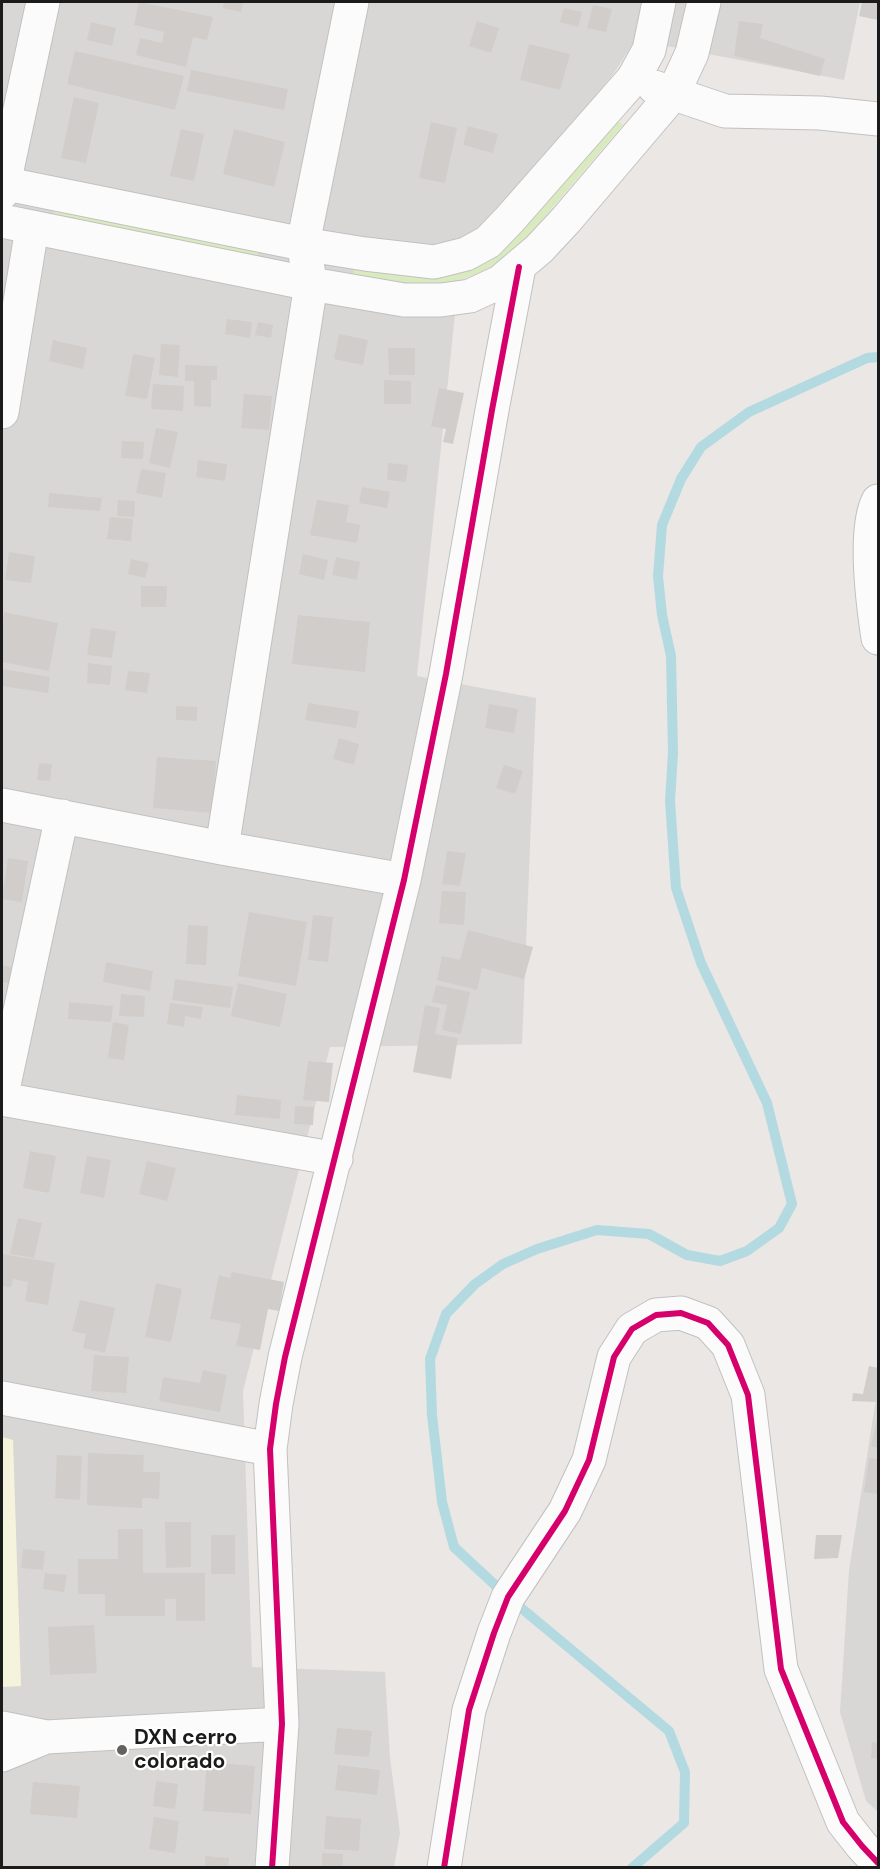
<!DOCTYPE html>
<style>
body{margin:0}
#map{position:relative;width:880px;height:1869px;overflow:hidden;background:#eae7e4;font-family:"DM Sans",sans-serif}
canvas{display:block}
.frame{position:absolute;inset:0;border:3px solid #1b1b1b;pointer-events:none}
</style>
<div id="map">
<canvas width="880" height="1869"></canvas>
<div class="frame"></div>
</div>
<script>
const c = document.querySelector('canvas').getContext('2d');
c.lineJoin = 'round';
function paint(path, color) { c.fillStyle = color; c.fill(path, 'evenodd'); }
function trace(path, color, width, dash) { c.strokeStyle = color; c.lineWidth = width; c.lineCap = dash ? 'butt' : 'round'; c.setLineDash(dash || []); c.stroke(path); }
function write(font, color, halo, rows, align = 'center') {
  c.font = font + ' "DM Sans",sans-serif'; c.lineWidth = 4.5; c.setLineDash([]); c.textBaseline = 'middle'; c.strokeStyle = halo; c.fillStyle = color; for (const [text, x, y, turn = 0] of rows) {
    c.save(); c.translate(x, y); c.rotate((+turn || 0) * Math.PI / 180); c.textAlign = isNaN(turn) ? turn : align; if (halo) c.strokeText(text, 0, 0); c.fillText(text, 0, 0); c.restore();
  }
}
paint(new Path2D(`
 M2 2H860L844 80 635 40 614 73 595 97 488 220 463 238 417 676 536 698 522 1044 330 1047 243 1391 252 1667 385 1672 390 1758 400 1833 394 1867 2 1868Z
 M878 1386V1812L866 1801 840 1712 849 1570Z`), '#d9d7d5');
paint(new Path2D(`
 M2 1437 13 1440 21 1686 2 1687Z`), '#f6f3dd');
paint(new Path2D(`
 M616 120 623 125C603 148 583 172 563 195 532 231 503 271 454 281 420 288 386 279 353 274L355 266 494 255 514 239Z
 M55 208 259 249 257 258 53 218Z`), '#daeabf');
trace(new Path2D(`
 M632 1868 684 1823 685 1772 669 1731 508 1597 454 1547 442 1502 432 1415 430 1359 446 1314 475 1284 503 1264 537 1249 597 1230 649 1234 687 1255 720 1261 747 1251 779 1228 792 1204 767 1103 701 963 676 888 670 801 673 753 671 656 662 615 658 576 662 525 681 479 701 447 749 412 867 358 878 357`), '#b3dae1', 10);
paint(new Path2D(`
 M139 2 213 17 207 40 193 37 186 67 136 55 140 38 162 43 164 32 134 25Z
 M224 2H243L241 12 223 8Z
 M862 2H878V20L859 16Z
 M593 5 612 9 606 32 587 28Z
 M564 8 582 12 578 27 560 22Z
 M477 21 499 28 491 53 469 46Z
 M739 21 763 24 760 38 825 59 820 76 734 56Z
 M91 22 116 28 112 46 87 40Z
 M529 44 570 54 560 90 520 80Z
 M75 51 184 76 175 110 67 84Z
 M191 70 288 89 284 110 187 91Z
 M74 97 99 103 86 163 61 158Z
 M431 122 457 128 445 183 419 178Z
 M468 126 498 134 493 153 463 145Z
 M181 129 204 134 194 181 170 176Z
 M234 129 285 142 274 187 223 174Z
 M227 319 252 322 250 338 225 334Z
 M258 322 273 325 271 338 255 335Z
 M339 334 368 340 363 365 334 359Z
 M53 340 87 348 83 369 49 361Z
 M161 344 180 345 178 377 159 375Z
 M388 348H415V375H389Z
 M133 354 155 358 147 399 125 396Z
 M185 365 217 366V380H211V407L194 406V381H185Z
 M384 380 411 381V404H384Z
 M153 384 184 386 183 411 151 409Z
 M439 388 464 393 453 444 443 442 446 429 431 426Z
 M244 394 272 396 269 430 241 428Z
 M156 428 178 432 170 468 149 463Z
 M122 441 144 442 143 459 121 458Z
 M198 460 227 464 225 481 196 477Z
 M388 463 408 465 406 482 387 480Z
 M141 469 166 473 162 498 136 493Z
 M362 487 390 492 387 508 359 503Z
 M49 493 102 498 100 511 48 507Z
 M118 500 135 501 134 517 117 516Z
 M317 500 349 505 346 522 360 525 357 543 310 535Z
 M110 517 133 519 131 541 107 539Z
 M9 552 35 556 31 583 5 580Z
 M303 554 328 560 324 580 299 574Z
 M336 557 360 562 357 580 332 575Z
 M131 559 149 563 145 578 128 574Z
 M141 586H167L166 607H141Z
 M4 612 58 623 49 671 2 662V627Z
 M298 615 370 622 365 672 292 664Z
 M91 628 116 631 112 658 87 655Z
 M88 663 112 666 110 685 87 683Z
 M2 669 50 677 48 693 2 686Z
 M128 671 150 673 147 693 125 690Z
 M308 703 359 711 356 728 305 720Z
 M489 704 518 709 514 733 485 728Z
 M176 706 197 707V721L176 720Z
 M339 738 359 744 354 765 333 759Z
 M157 757 216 761 212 813 153 808Z
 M39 763 52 764 50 781 37 780Z
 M504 765 523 771 515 794 496 788Z
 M447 851 466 853 460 886 442 884Z
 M8 858 28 861 22 902 2 899Z
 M442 891 466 892 464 925 439 923Z
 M249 912 307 922 296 986 238 976Z
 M313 915 333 917 328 962 308 960Z
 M188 925 208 926 206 965 186 964Z
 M468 930 533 947 524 979 482 968 477 990 437 980 442 956 460 960Z
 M106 962 153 971 150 991 103 982Z
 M2 965 14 968 11 984 2 982Z
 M175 979 233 987 230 1008 172 1000Z
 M238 983 287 994 280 1027 231 1016Z
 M436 985 470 992 461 1034 442 1030 447 1005 432 1002Z
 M121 994 145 996 144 1017 119 1016Z
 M69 1002 113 1006 111 1022 68 1019Z
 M170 1003 203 1007 201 1019 185 1016 184 1027 167 1024Z
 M425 1005 440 1008 435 1034 458 1038 451 1079 413 1072Z
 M113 1022 129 1025 124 1060 108 1058Z
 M308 1061 333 1063 329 1102 303 1100Z
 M237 1095 281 1100 280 1119 235 1115Z
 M295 1106 314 1107 313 1125 294 1124Z
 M30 1151 56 1156 49 1193 23 1188Z
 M87 1156 111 1160 104 1198 80 1193Z
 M147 1161 176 1168 167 1201 139 1194Z
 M18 1218 42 1223 34 1258 10 1254Z
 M2 1254 55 1263 48 1305 25 1301 28 1282 13 1279 11 1287 2 1286Z
 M232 1272 284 1282 279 1311 268 1309 260 1350 236 1346 241 1324 210 1319 219 1275 230 1278Z
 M156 1283 182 1289 171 1342 145 1337Z
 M80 1300 115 1308 105 1353 83 1348 86 1334 72 1331Z
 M94 1355 129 1357 126 1393 91 1391Z
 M869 1366 878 1368V1392L876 1402 852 1401 853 1393 863 1394Z
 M203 1370 227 1375 220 1412 159 1401 163 1377 200 1383Z
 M877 1420H878V1448L871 1446Z
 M88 1453 144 1455 143 1472H160L159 1499 142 1498V1508L87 1505Z
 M57 1455 82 1456 80 1500 55 1498Z
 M869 1458 878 1459V1494L864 1492Z
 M165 1522H191V1567L166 1568Z
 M118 1529H143V1573H205V1621H176V1599H165V1616H105V1594H78V1559H118Z
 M211 1535H235V1574H211Z
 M816 1535H842L838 1558 814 1559Z
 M23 1549 45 1551 43 1570 21 1568Z
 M45 1573 67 1575 64 1592 43 1589Z
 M94 1625 97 1673 50 1675 48 1627Z
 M337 1728 372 1731 369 1757 334 1754Z
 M872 1742 878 1743V1759L871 1758Z
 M207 1762 255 1766 251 1814 203 1811Z
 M338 1765 380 1770 377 1795 335 1790Z
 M156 1781 178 1784 175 1809 153 1806Z
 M33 1782 80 1786 77 1818 30 1814Z
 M326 1816 361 1819 359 1851 324 1849Z
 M154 1817 179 1821 175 1853 149 1849Z
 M322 1853 343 1854 342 1868H322Z
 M205 1856 229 1858 228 1868H205Z`), '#d1cdca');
const minor = new Path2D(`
 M654 87 725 111 820 113 878 119
 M2 183 303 244 365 254 434 262 466 254 488 242 510 219 633 79 649 50 659 2
 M2 193 43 2
 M2 221 311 284 404 300H441L470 296 500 282 539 249 566 220 673 94 692 53 704 2
 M2 412 32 228
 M878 501C863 530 873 605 878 638
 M2 805 222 848 404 880
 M222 848 311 284 303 244 352 2
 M2 1094 62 816
 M2 1099 336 1159
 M2 1398 270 1449
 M2 1728 46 1737 282 1724
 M2 1755 46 1737
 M272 1868 282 1724 270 1449 276 1404 285 1357 404 880 446 674 492 410 519 267
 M444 1868 469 1710 494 1633 508 1597 565 1511 589 1460 614 1357 632 1329 656 1315 681 1313 708 1323 728 1345 748 1395 781 1669 843 1822 862 1846 878 1863`);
trace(minor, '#c2c1c0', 35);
trace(minor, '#fcfbfb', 33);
trace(new Path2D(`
 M272 1868 282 1724 270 1449 276 1404 285 1357 404 880 446 674 492 410 519 267
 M444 1868 469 1710 494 1633 508 1597 565 1511 589 1460 614 1357 632 1329 656 1315 681 1313 708 1323 728 1345 748 1395 781 1669 843 1822 862 1846 878 1863`), '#d6006c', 6);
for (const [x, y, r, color] of [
 [122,1750,6,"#636261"]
]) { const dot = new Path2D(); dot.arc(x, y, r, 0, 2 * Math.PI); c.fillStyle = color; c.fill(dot); trace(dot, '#fff', 2); }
write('bold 21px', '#1b1b1b', '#fff', [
 ["DXN cerro",134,1738],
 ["colorado",134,1762]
], 'left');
</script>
